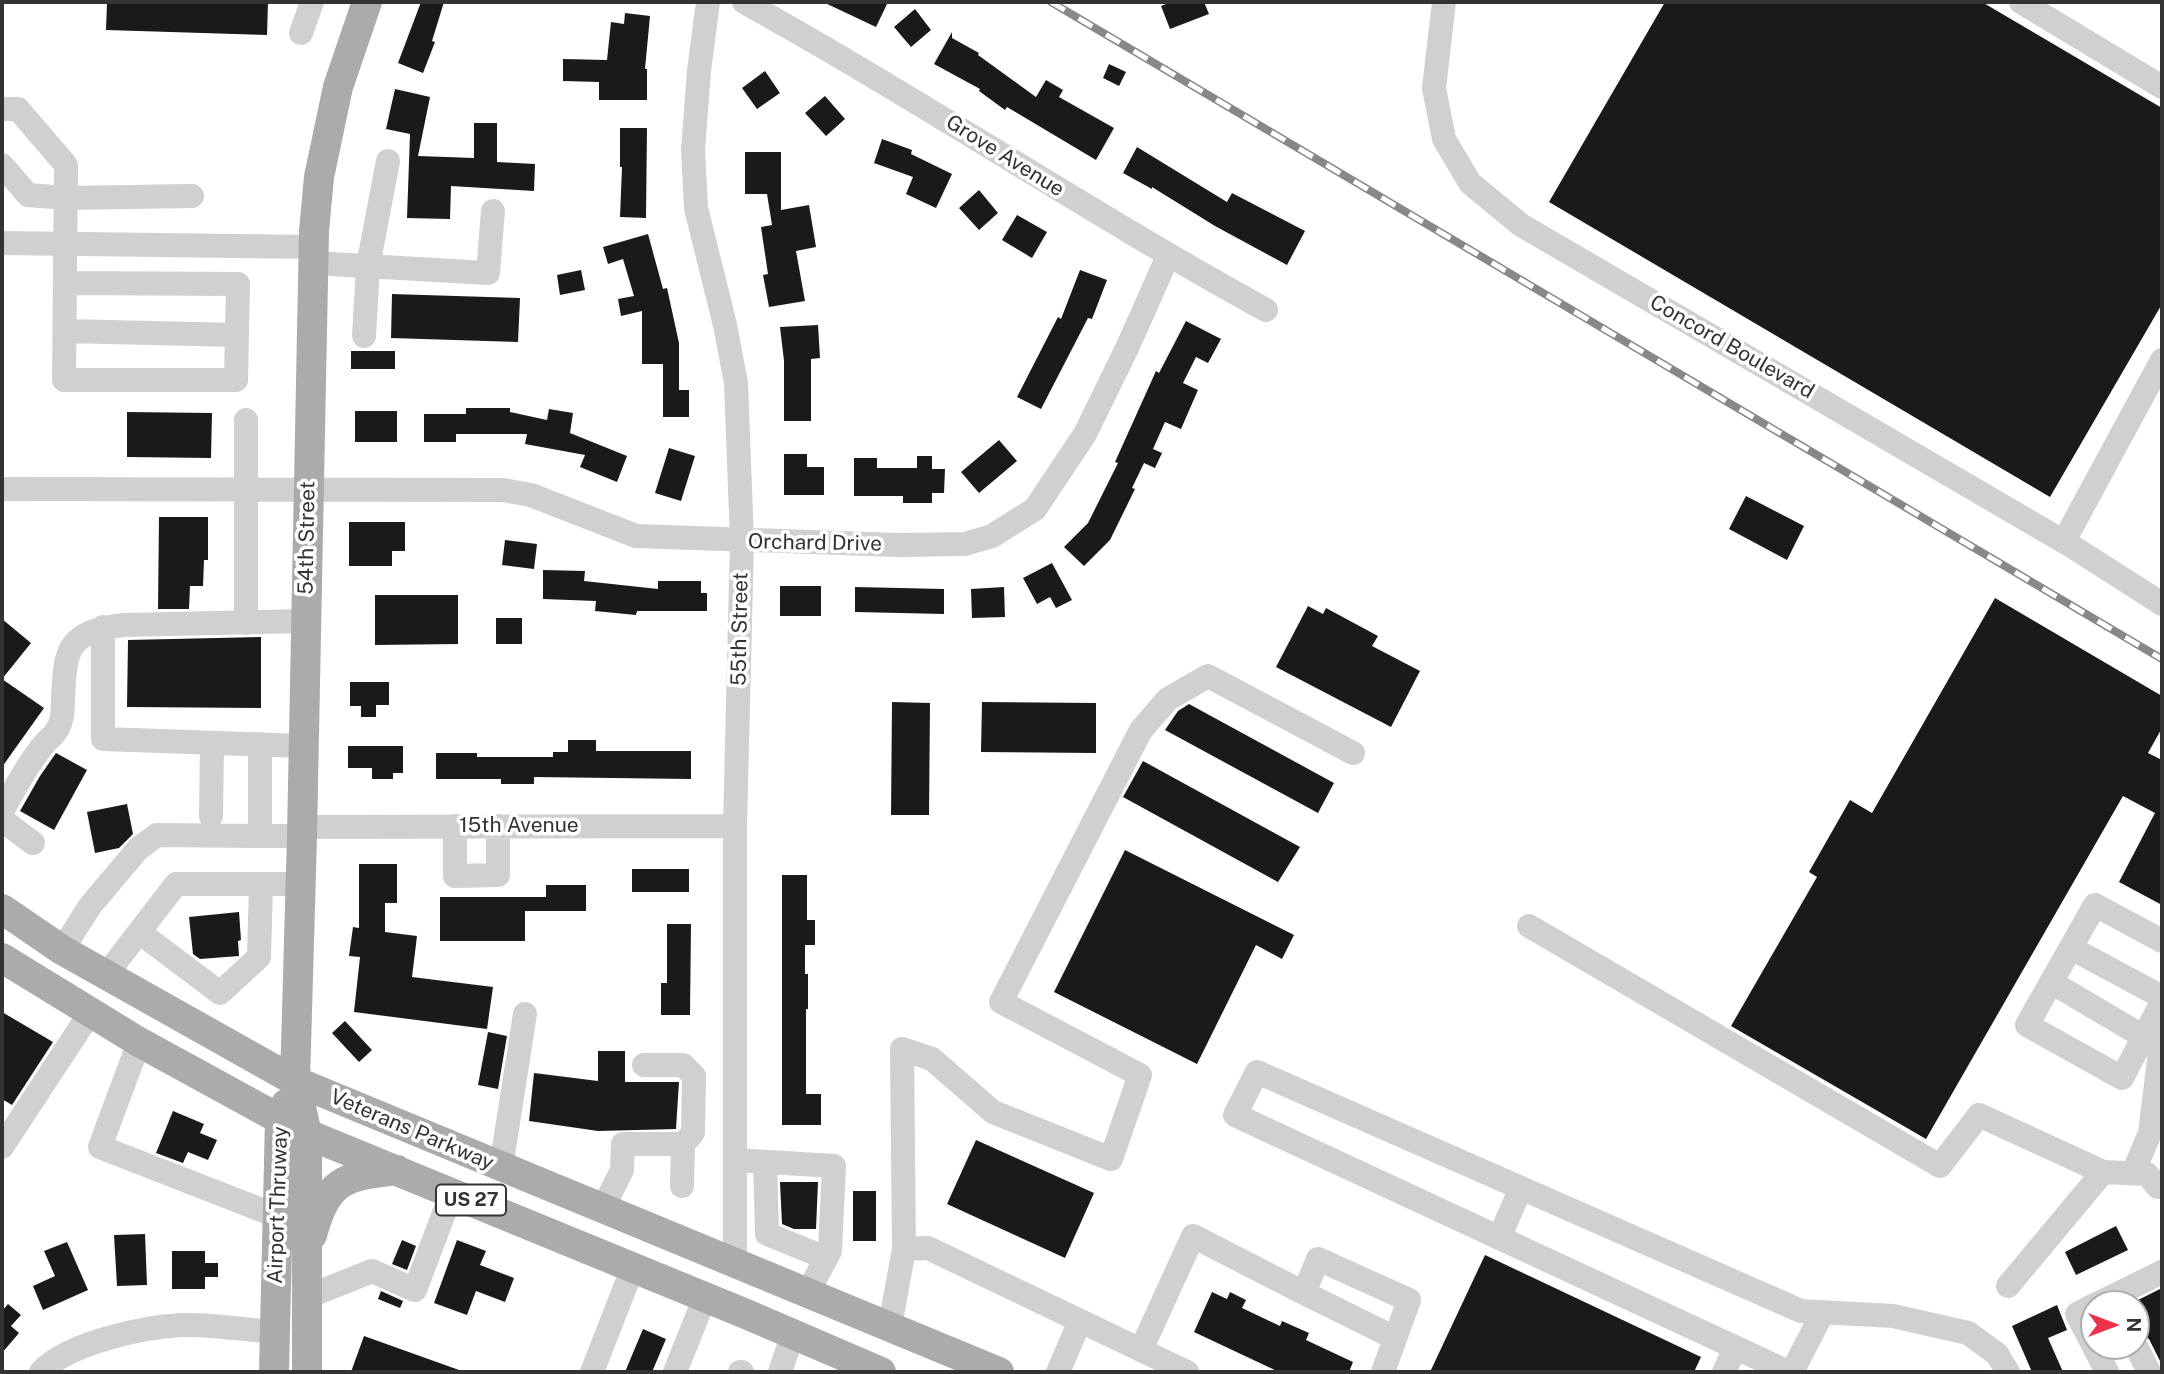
<!DOCTYPE html>
<style>
body{margin:0}
#map{position:relative;width:2164px;height:1374px;overflow:hidden;background:#fff;font-family:"Public Sans",sans-serif}
canvas{display:block}
.frame{position:absolute;inset:0;border:4px solid #333;pointer-events:none}
.north{position:absolute;left:2080px;top:1290px;width:70px;height:70px;box-sizing:border-box;background:#fff;border:2px solid #adadad;border-radius:50%;rotate:90deg;font-size:19px;font-weight:700;line-height:28px;text-align:center;color:#333}
.north::after{content:'';display:block;margin:auto;width:24px;height:32px;background:#ed324e;clip-path:polygon(50% 0,100% 100%,50% 72%,0 100%)}
</style>
<div id="map">
<canvas width="2164" height="1374"></canvas>
<div class="frame"></div>
<div class="north">N</div>
</div>
<script>
const c = document.querySelector('canvas').getContext('2d');
c.lineJoin = 'round';
function paint(path, color) { c.fillStyle = color; c.fill(path, 'evenodd'); }
function trace(path, color, width, dash) { c.strokeStyle = color; c.lineWidth = width; c.lineCap = dash ? 'butt' : 'round'; c.setLineDash(dash || []); c.stroke(path); }
function write(font, color, halo, rows, align = 'center') {
  c.font = font + ' "Public Sans",sans-serif'; c.lineWidth = 7; c.setLineDash([]); c.textBaseline = 'middle'; c.strokeStyle = halo; c.fillStyle = color; for (const [text, x, y, turn = 0] of rows) {
    c.save(); c.translate(x, y); c.rotate((+turn || 0) * Math.PI / 180); c.textAlign = isNaN(turn) ? turn : align; if (halo) c.strokeText(text, 0, 0); c.fillText(text, 0, 0); c.restore();
  }
}
paint(new Path2D(`
 M107 2H268L267 35 106 30Z
 M421 2H444L432 41 435 42 423 73 398 63Z
 M823 2H888L876 27Z
 M1171 2H1204L1209 14 1170 29 1161 6Z
 M1665 2H1982L2162 108V304L2050 497 1549 202Z
 M915 9 931 30 911 47 894 27Z
 M625 13 650 16 645 69H647V100H599V82L563 81V59L607 60 611 22 624 24Z
 M952 32V38L979 53 978 55 1036 97 1046 80 1063 90 1059 97 1114 128 1096 160 1007 107 1005 110 979 91 980 89 934 64Z
 M1109 64 1126 72 1119 86 1103 78Z
 M765 71 780 93 757 109 742 88Z
 M395 89 430 97 418 156 474 158V123H497V162L535 164 534 191 451 186 450 219 407 218 410 134 386 129Z
 M825 96 845 119 826 136 805 113Z
 M620 128H647L646 218 620 217 622 167H620Z
 M882 139 912 150 911 154 952 174 936 208 906 194 913 177 874 163Z
 M1137 147 1227 202 1232 193 1305 231 1287 265 1215 226 1152 187V189L1123 173Z
 M745 152H781V210L809 205 816 247 796 251 805 301 769 307 763 275 768 274 761 227 772 225 767 194H745Z
 M979 190 998 213 979 230 959 208Z
 M1017 215 1047 232 1032 258 1002 240Z
 M648 234 663 289 667 288 679 343V390H689V417H663V364H642V311L621 316 618 299 634 296 623 259 608 264 603 247Z
 M581 270 585 290 560 295 557 275Z
 M1080 270 1107 280 1092 319 1088 318 1041 409 1017 397 1058 317 1061 319Z
 M392 294 520 298 518 342 391 338Z
 M1186 321 1221 339 1208 363 1196 357 1183 383 1198 390 1181 429 1165 422 1153 449 1162 453 1155 468 1144 463 1132 488 1135 489 1110 540 1084 566 1064 547 1088 523 1118 463 1115 462 1156 371 1159 373Z
 M818 325 820 358 811 359V421H784V361L780 327Z
 M351 351H395V369H351Z
 M466 408H510V412L547 420 549 409 573 413 570 433 627 456 617 482 580 467 585 455 525 444 527 434H456V442H424V414H466Z
 M355 411H397V442H355Z
 M127 412 212 413 211 458 127 457Z
 M999 440 1017 461 979 493 961 472Z
 M669 448 695 456 681 501 655 493Z
 M784 454H807V467H824V495H784Z
 M917 456H932V469H945L944 493H932V503H903V496H854V458H877V468H917Z
 M1746 496 1804 526 1787 560 1729 529Z
 M159 517H208V560H204L203 586H190L189 609H158Z
 M349 522H405V551H392V566H349Z
 M505 540 537 544 534 569 502 565Z
 M1052 563 1072 600 1056 608 1050 597 1037 604 1023 578Z
 M543 570 585 571 584 581 658 589V581H701V593H707V611H637L636 615 595 611 596 601 543 599Z
 M780 586H821V616H780Z
 M855 587 944 589V614L855 612Z
 M1004 587 1005 617 972 618 971 589Z
 M375 595H458V644L375 645Z
 M1995 598 2162 696V728L2148 753 2162 760V905L2119 882 2155 813 2123 796 1926 1139 1731 1026 1817 877 1809 872 1850 800 1872 813Z
 M1308 606 1323 614 1326 608 1378 636 1372 646 1420 671 1391 727 1276 667Z
 M496 618H522V644H496Z
 M2 619 31 643 2 679 44 708 2 767Z
 M261 637V708L127 707 128 640Z
 M350 682H389V705H376V717H361V706H350Z
 M892 702 930 703 929 815H891Z
 M982 702 1096 703V753L981 752Z
 M1189 704 1334 783 1318 813 1165 730 1178 711Z
 M568 740H596V751H691V779L534 777V784H501V779H436V753H477V757H553V752H568Z
 M348 746H403V773H393V779H372V768H348Z
 M56 753 87 770 54 830 20 811 40 776Z
 M1143 761 1300 847 1278 882 1123 797Z
 M127 804 133 834 119 848 95 853 87 812Z
 M1125 850 1294 935 1282 959 1256 945 1197 1064 1054 992Z
 M359 864H397V903H385V932L417 936 412 977 493 987 487 1029 354 1012 360 957 349 956 353 927 359 928Z
 M632 869H689V892H632Z
 M782 875H807V920H815V945H805V974H808V1009H806V1094H821V1125H782Z
 M546 885H586V911H525V941H440V897H546Z
 M239 912 241 940 238 941 239 956 200 959 193 954 189 917Z
 M667 924H691L690 1015H661V983H667Z
 M2 1012 53 1042 12 1105 2 1099Z
 M345 1021 372 1050 359 1062 332 1033Z
 M488 1032 507 1036 498 1089 478 1085Z
 M598 1051H625V1082H679L676 1129 598 1131 529 1121 534 1073 598 1081Z
 M173 1111 204 1124 200 1133 217 1140 208 1160 188 1152 183 1163 156 1153Z
 M976 1140 1094 1193 1065 1258 947 1204Z
 M780 1182H818L816 1229H794L782 1224Z
 M853 1191H876V1241H853Z
 M2116 1226 2128 1250 2076 1275 2065 1252Z
 M145 1234 147 1285 117 1286 114 1235Z
 M402 1240 416 1246 407 1270 392 1264Z
 M457 1240 486 1251 480 1265 514 1278 505 1302 476 1291 467 1315 434 1303Z
 M67 1242 88 1290 43 1310 33 1286 55 1276 44 1251Z
 M172 1251H205V1263H218V1277H205V1289H172Z
 M1485 1255 1701 1357 1694 1372H1430Z
 M2162 1288V1365L2149 1339 2138 1332 2136 1327V1301Z
 M381 1291 403 1301 400 1308 378 1299Z
 M1212 1292 1227 1299 1230 1292 1246 1300 1242 1308 1280 1326 1282 1321 1309 1333 1306 1340 1353 1362 1349 1372H1279L1194 1332Z
 M8 1304 21 1315 11 1326 19 1333 2 1353V1311Z
 M2057 1305 2067 1330 2048 1338 2063 1372H2032L2012 1326Z
 M643 1329 666 1339 652 1372H625Z
 M364 1336 459 1370V1372H351Z`), '#1a1a1a');
trace(new Path2D(`
 M708 2 699 71 693 150 696 208 725 325 736 383 742 541 735 826V1262
 M744 2C921 100 1089 213 1266 310
 M1444 2 1434 88 1444 139 1470 183 1521 225 2073 547 2162 604
 M2021 2 2162 87
 M301 33 312 2
 M2 109H18L66 165 64 380H236L238 284 66 283
 M2 165 28 195 66 198 192 196
 M2 243 313 247
 M313 263 488 273 493 211
 M65 331 237 335
 M364 336 368 266 388 161
 M246 420V623
 M2 489 503 490 531 495 636 536 899 545 965 544 992 536 1035 509 1085 434 1128 346 1168 256
 M2064 541 2162 360
 M103 627V739L304 746
 M260 744V836H302
 M2 812C14 789 28 763 45 743 48 739 54 736 56 731 62 724 63 709 63 700 65 648 67 632 124 625L306 621
 M211 816 212 743
 M2 820 33 843
 M455 826V876L498 875V826
 M302 827 735 826
 M1529 926 1940 1166 1979 1115 2103 1172
 M139 932 220 993 259 957 261 884
 M2162 941 2095 905 2027 1025 2122 1078 2162 1002
 M2071 948 2162 997
 M62 950 90 906 138 849 157 835 260 836
 M106 975 176 884H301
 M2051 982 2144 1037
 M139 1042 100 1147 277 1216
 M644 1065H683L694 1076 693 1133 683 1144 682 1186
 M2 1147 90 1013
 M735 1160 834 1166 830 1251 808 1292
 M765 1162 767 1234 826 1258
 M501 1167 525 1014
 M2133 1173 2150 1133 2162 1036
 M603 1208 622 1170 623 1144H683
 M1499 1238 1521 1188
 M904 1249 928 1248 1187 1372
 M2008 1286 2103 1172 2147 1174 2158 1187H2162
 M307 1297 372 1271 415 1290 452 1192
 M2097 1304 2162 1272
 M2094 1305 2077 1314 2107 1372
 M890 1326 904 1249 902 1049 932 1059 993 1112 1111 1159 1140 1075 1001 1002 1141 730 1168 699 1208 676 1353 753
 M2136 1346 2149 1372
 M1141 1350 1193 1236 1304 1293
 M41 1372C68 1343 143 1327 182 1325 212 1324 245 1330 274 1332
 M592 1372 633 1267
 M675 1372 705 1297
 M740 1372H742
 M780 1372 793 1334
 M1058 1372 1080 1321
 M1383 1372 1409 1300 1318 1259 1304 1293 1395 1338
 M1724 1372 1735 1348
 M1788 1372 1235 1115 1257 1072 1801 1311 1893 1316 1968 1333 1997 1354 2008 1372
 M1792 1372 1823 1312`), '#d0d0d0', 24);
trace(new Path2D(`
 M2 909 62 950 295 1081 999 1372
 M2 958 139 1042 307 1134 746 1314 881 1372
 M312 1235C327 1180 344 1176 397 1170
 M274 1372 280 1119 286 1104
 M307 1372V1134L295 1081 302 836 314 231 319 177 338 87 367 2`), '#ababab', 30);
const rail = new Path2D(`
 M1051 2 2162 659`);
trace(rail, '#888', 8);
trace(rail, '#fff', 5, [16]);
for (const [x, y, w] of [
 [471,1200,70]
]) { const box = new Path2D(); box.roundRect(x - w / 2, y - 15.5, w, 31, 5); c.fillStyle = '#fff'; c.fill(box); trace(box, '#333', 2); }
write('bold 19px', '#333', null, [
 ["US 27",471,1200]
]);
write('21px', '#333', '#fff', [
 ["Grove Avenue",1005,156,32],
 ["Concord Boulevard",1732,347,30],
 ["54th Street",307,538,-89],
 ["Orchard Drive",815,543,1],
 ["55th Street",740,629,-89],
 ["15th Avenue",519,826],
 ["Veterans Parkway",412,1130,23],
 ["Airport Thruway",278,1205,-88]
]);
</script>
